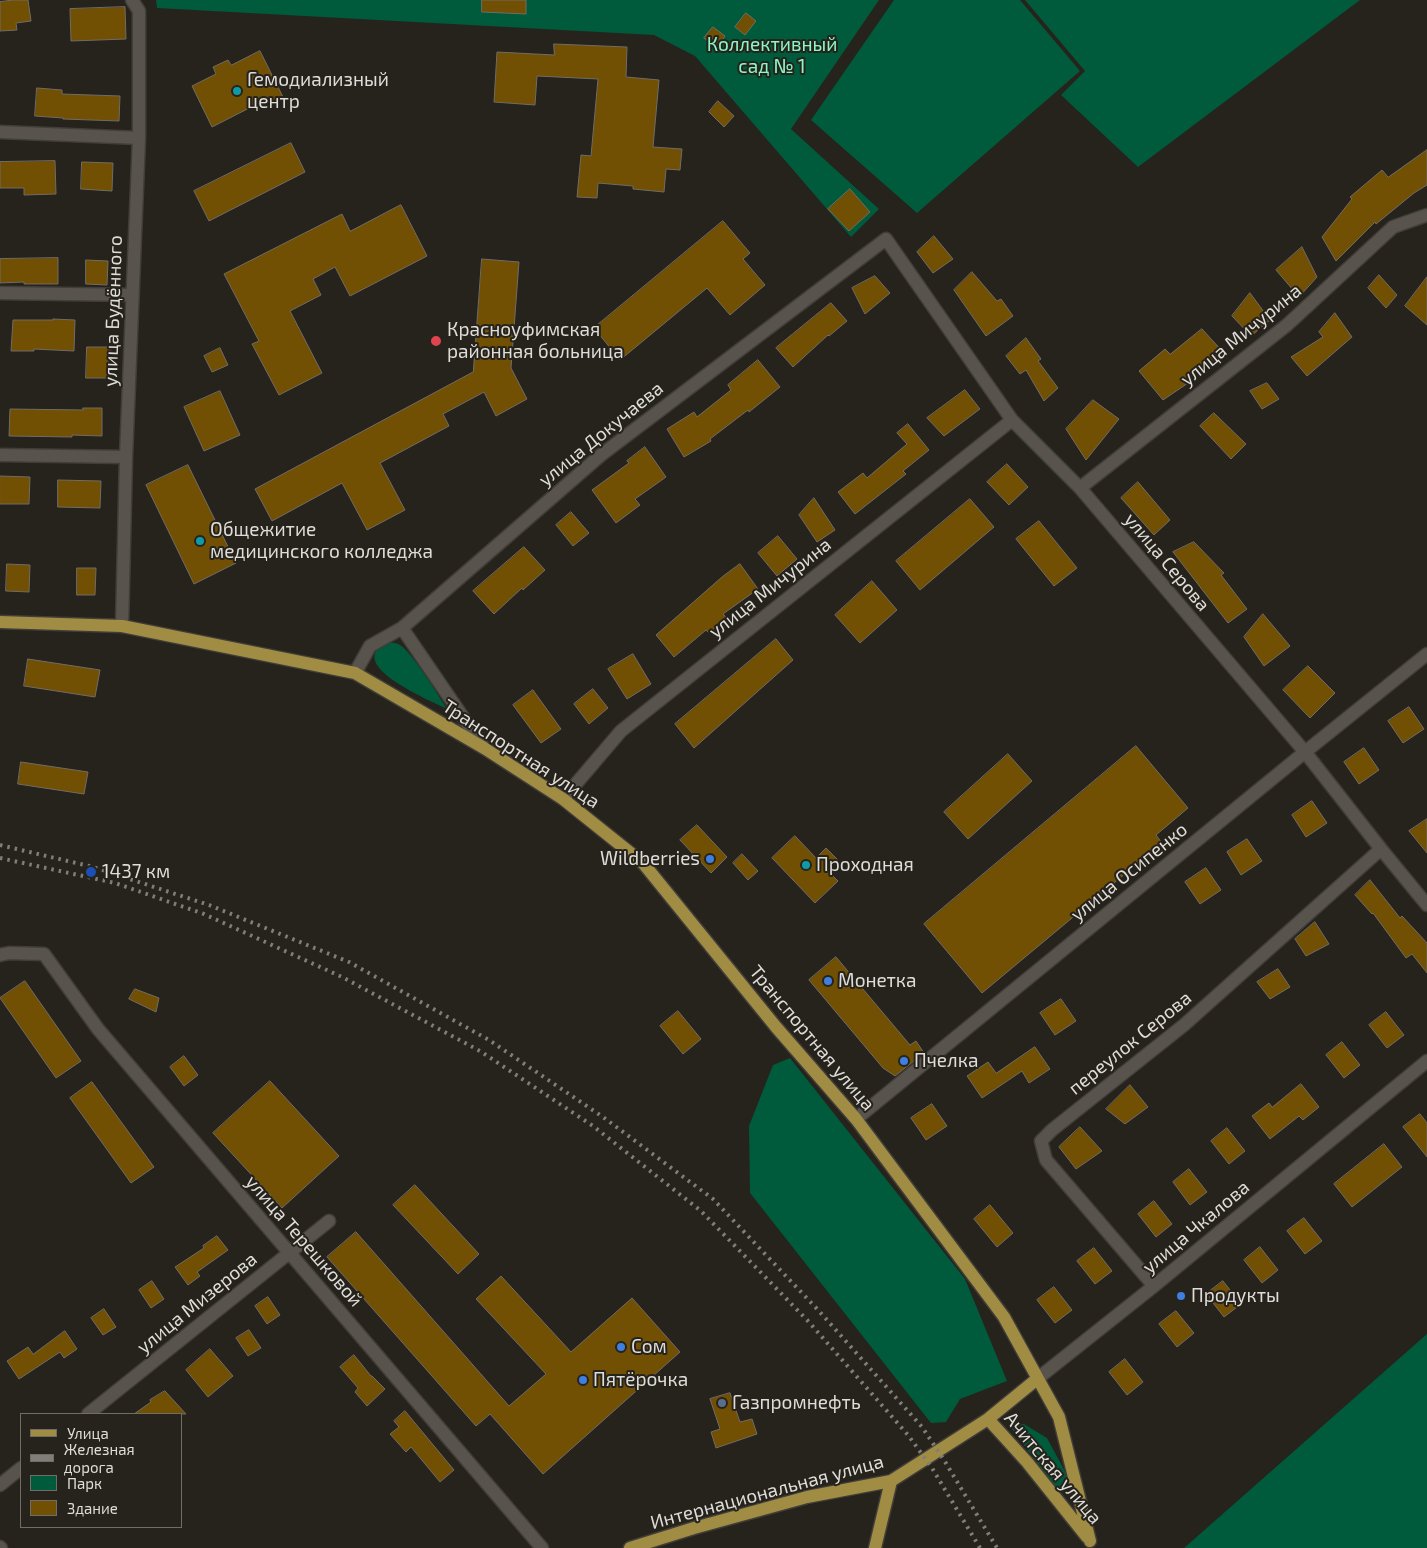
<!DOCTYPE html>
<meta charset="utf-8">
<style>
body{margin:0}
#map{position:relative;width:1427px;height:1548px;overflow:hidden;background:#26221c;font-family:"Exo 2",sans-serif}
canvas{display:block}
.legend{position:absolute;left:20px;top:1413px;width:162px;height:115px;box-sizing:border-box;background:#26221c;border:1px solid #706d68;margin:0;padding:6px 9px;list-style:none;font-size:15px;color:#dfddd9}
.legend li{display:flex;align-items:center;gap:10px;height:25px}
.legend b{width:25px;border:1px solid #706d68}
</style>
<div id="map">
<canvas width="1427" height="1548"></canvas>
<ul class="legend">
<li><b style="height:6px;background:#a08c42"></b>Улица</li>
<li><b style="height:6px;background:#817e79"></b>Железная дорога</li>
<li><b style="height:14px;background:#005a3c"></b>Парк</li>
<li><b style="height:14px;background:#714f03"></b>Здание</li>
</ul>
</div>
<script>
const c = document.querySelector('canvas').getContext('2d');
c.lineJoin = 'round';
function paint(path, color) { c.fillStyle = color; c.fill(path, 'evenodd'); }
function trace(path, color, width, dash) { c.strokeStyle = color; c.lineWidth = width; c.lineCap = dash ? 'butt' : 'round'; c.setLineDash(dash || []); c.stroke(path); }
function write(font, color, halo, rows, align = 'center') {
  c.font = font + ' "Exo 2",sans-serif'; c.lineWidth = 4; c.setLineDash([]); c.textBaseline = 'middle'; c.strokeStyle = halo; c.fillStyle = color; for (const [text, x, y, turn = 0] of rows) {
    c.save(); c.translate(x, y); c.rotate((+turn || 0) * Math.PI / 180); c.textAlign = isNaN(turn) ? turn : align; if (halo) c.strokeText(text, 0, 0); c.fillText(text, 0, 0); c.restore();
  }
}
paint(new Path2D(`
 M156 0H879L791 129 879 209 851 237 695 56 654 35 157 8Z
 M894 0H1020L1080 71 917 213 811 120Z
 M1025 0H1360L1138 167 1061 95 1085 71Z
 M385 643C391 643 395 642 400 645 412 652 438 695 447 709 430 700 345 666 385 643Z
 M790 1058 965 1279 1007 1381 960 1399 946 1422 931 1423 750 1193 749 1126 773 1065Z
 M1427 1334V1548H1184Z
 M1014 1424H1024L1047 1438 1068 1477 1069 1491 1063 1493 1053 1484 1012 1429Z`), '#005a3c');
const building = new Path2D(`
 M14 0H28L31 21 16 23 17 30 0 31V2Z
 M482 0H526V14L482 12Z
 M125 7 126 39 71 41 70 9Z
 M746 13 756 21 745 35 735 27Z
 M713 27 725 36 717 48 704 38Z
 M554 44 627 47 626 77 659 80 653 147 682 149 680 170 666 169 664 192 633 189V186L598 183 597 198 577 197 581 155 591 156 598 79 537 76 535 105 494 102 497 52 554 55Z
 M260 51 283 97 268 104 265 100 212 127 192 86 216 74 213 67 228 60 231 65Z
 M37 88 62 90V94L120 96 119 121 63 119V118L35 116Z
 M718 101 734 116 724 127 709 112Z
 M291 143 305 172 209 221 194 191Z
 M1427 150V185L1414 193 1376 224 1375 222 1336 261 1322 237 1352 199 1350 197 1382 170 1388 177Z
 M55 161 56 194 24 195V188H0V162Z
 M82 162 113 163 112 191 81 189Z
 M850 189 870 212 849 231 828 209Z
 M401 205 427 256 350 296 335 267 313 279 321 295 290 311 322 373 279 395 252 344 259 341 224 274 342 214 350 231Z
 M723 221 750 253 743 259 765 285 730 315 707 288 620 360 594 328Z
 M934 236 953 259 933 273 917 252Z
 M1302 247 1317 277 1299 297 1276 270Z
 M58 258V284H24V282L0 283V259Z
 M482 259 519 262 511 368 527 399 496 416 484 392 443 414 449 426 380 463 405 510 367 530 342 483 272 521 255 489 473 372Z
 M86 260 108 261 107 285 86 284Z
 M972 272 997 301 1001 299 1013 316 986 336 954 290Z
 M1379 275 1397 295 1386 308 1368 288Z
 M875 276 890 293 865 314 852 288Z
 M1427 277V325L1405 306Z
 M1250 293 1270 320 1251 336 1232 316Z
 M831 303 847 321 829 336 828 335 793 367 776 348Z
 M1335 313 1352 337 1307 376 1291 357 1323 337 1319 332Z
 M53 319 75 320 74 351 34 349V351H11L13 320H53Z
 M1202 329 1224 353 1189 379 1191 381 1163 400 1139 371 1165 349 1170 354Z
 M1026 338 1041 359 1038 361 1058 388 1044 401 1026 370 1020 374 1006 356Z
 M87 347H111L110 378H86Z
 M220 348 228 365 212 372 204 356Z
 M758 360 780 387 749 412 748 410 710 439 711 441 684 457 667 429 694 412 697 417 731 390 728 385Z
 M1267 383 1279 399 1262 409 1250 391Z
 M965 390 980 409 944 436 927 418Z
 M220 391 240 435 204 451 184 407Z
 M1093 400 1119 419 1086 460 1066 429Z
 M83 408H102V436L72 435V437L9 436 10 409 83 410Z
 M1214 413 1246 444 1231 459 1200 426Z
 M908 424 929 450 903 471 906 474 855 514 838 492 863 473 867 478 907 444 897 433Z
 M645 447 666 477 635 499 640 505 616 523 592 490 629 463 627 461Z
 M1007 464 1028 487 1009 505 987 482Z
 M188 465 236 563 194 584 146 485Z
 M0 476 30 477 29 504H0Z
 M58 480 101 481 100 508 58 507Z
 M1138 482 1170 520 1154 535 1121 498Z
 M814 498 835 530 817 542 799 515Z
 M970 499 994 527 920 590 896 561Z
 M571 512 589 533 573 546 556 525Z
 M1039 521 1077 568 1054 586 1016 539Z
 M778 536 797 559 777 576 758 553Z
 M1194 542 1224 573 1221 575 1247 609 1228 623 1173 552Z
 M524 547 545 570 523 590 522 588 494 614 473 591Z
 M7 564 30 565 29 592 6 591Z
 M740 564 758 589 723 614 727 618 709 633 706 630 674 657 656 635 722 577Z
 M77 568H96L95 595H77Z
 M872 581 897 610 860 643 835 615Z
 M1263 614 1290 646 1264 666 1244 637Z
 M776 639 793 660 694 748 675 724Z
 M633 654 651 684 627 699 608 669Z
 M28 659 100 670 95 697 24 686Z
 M1308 666 1335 693 1310 718 1283 690Z
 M593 689 608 708 589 724 574 704Z
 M533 690 561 729 541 743 513 705Z
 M1409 707 1424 729 1403 743 1388 721Z
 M1136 746 1188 808 1156 835 1162 843 982 993 924 924Z
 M1364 748 1379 770 1359 784 1344 762Z
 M1008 754 1032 781 968 839 944 812Z
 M21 762 88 772 84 794 18 784Z
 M1312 801 1327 823 1306 837 1292 815Z
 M1427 819V853L1409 831Z
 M697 825 727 857 711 873 680 840Z
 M795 836 816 858 826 848 838 860 827 870 838 881 815 903 772 858Z
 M1247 839 1262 861 1241 875 1227 852Z
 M742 854 758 871 748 880 733 863Z
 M1206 868 1221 890 1200 904 1185 882Z
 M1370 880 1400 918 1402 916 1427 943V973L1412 954 1406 958 1373 913 1372 914 1355 895Z
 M1315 922 1329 944 1306 956 1295 939Z
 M836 957 910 1045 916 1041 924 1053 895 1076 883 1068 809 980Z
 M1278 969 1290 987 1270 999 1257 982Z
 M25 981 81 1061 56 1078 0 998Z
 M135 989 159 998 156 1012 129 999Z
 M1061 999 1076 1021 1055 1035 1040 1013Z
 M678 1011 701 1039 683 1054 660 1026Z
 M1386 1012 1404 1035 1387 1048 1369 1025Z
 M1342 1042 1360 1065 1344 1078 1326 1055Z
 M1035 1047 1050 1069 1029 1083 1022 1071 982 1098 967 1076 988 1062 996 1073Z
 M184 1056 198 1075 184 1086 170 1067Z
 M270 1081 339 1156 282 1208 213 1133Z
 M92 1082 154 1167 131 1183 70 1098Z
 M1301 1084 1319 1107 1303 1120 1299 1116 1270 1139 1252 1116 1269 1103 1272 1107Z
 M1130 1085 1148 1107 1125 1124 1106 1109Z
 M932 1104 947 1126 926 1140 911 1118Z
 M1420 1114 1427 1123V1157L1403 1127Z
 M1080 1127 1102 1151 1076 1169 1059 1147Z
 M1227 1128 1245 1151 1229 1164 1211 1141Z
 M1384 1144 1402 1167 1352 1207 1334 1184Z
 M1189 1169 1207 1192 1190 1205 1173 1182Z
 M415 1185 479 1254 458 1274 393 1205Z
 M1154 1201 1172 1224 1156 1237 1138 1214Z
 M990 1205 1013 1233 997 1247 974 1219Z
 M1304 1218 1322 1241 1305 1254 1287 1231Z
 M356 1232 509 1406 546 1374 476 1299 501 1276 571 1352 632 1298 680 1352 543 1474 490 1414 476 1426 327 1257Z
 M217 1236 228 1250 197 1272 200 1276 188 1285 175 1267 204 1248 203 1246Z
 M1260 1247 1278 1270 1262 1283 1244 1260Z
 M1094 1248 1112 1271 1095 1284 1077 1261Z
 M152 1281 164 1299 151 1308 139 1290Z
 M1223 1281 1241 1304 1224 1317 1206 1294Z
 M1054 1287 1072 1310 1055 1323 1037 1300Z
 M268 1297 280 1315 267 1324 255 1306Z
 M104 1309 116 1327 103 1335 91 1318Z
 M1176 1311 1194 1333 1177 1347 1159 1324Z
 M249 1330 261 1348 248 1356 236 1338Z
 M65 1331 77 1349 64 1358 60 1352 19 1379 7 1361 28 1347 33 1354Z
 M210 1349 233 1376 208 1397 186 1370Z
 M354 1355 371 1376H372L385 1389 367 1406 355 1392 358 1388 340 1367Z
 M1125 1359 1143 1382 1127 1395 1109 1372Z
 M165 1391 186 1414H134L151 1402 150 1400Z
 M730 1393 740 1422 752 1419 757 1434 716 1448 711 1432 720 1429 710 1399Z
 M405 1411 454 1470 440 1482 411 1447 406 1452 390 1434 399 1427 394 1421Z`);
paint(building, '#714f03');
trace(building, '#716c65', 1);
const minor = new Path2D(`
 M0 132 139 138
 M0 293 132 295
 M0 455 126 457
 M1080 488 1287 325 1393 227 1427 215
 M122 626 126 457 139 138V11L132 0
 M402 628 484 748
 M355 673 370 646 402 628 601 455 886 239 1012 420 1080 488 1305 752 1381 849 1427 905
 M563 799 621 731 1012 420
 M0 955 9 953 44 954 98 1029 542 1548
 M856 1119 1305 752 1427 654
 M1154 1286 1046 1160 1041 1141 1052 1130 1184 1025 1381 849
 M1037 1379 1154 1286 1427 1061
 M88 1414 329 1221
 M0 1485 21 1468
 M0 1547 1 1548`);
const major = new Path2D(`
 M0 622 122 626 355 673 484 748 563 799 643 863 776 1027 856 1119 1004 1317 1059 1417 1090 1541
 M988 1419 1027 1462 1087 1537
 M630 1548 694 1528 807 1497 891 1481 988 1419 1037 1379
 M875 1548 891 1481`);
trace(minor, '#413e39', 15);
trace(major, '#413e39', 15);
trace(minor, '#58544d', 12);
trace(major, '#a08c42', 12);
trace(new Path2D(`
 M0 845 93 867 209 905 349 962 489 1040 603 1117 713 1199 819 1311 922 1427 944 1460 997 1548
 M0 858 115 883 204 914 342 977 480 1051 593 1126 701 1211 808 1321 908 1435 932 1468 980 1548`), '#817e79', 4, [2.5, 5]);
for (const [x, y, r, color] of [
 [237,91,5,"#0f9aa8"],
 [436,341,6,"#e0444e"],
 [200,541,5,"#0f9aa8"],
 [710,859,5,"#3f7fe0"],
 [806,865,5,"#0f9aa8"],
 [91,872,6,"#1a4fb4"],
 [828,981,5,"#3f7fe0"],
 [904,1061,5,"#3f7fe0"],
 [1181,1296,5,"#3f7fe0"],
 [621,1347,5,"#3f7fe0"],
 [583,1380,5,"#3f7fe0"],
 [722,1403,5,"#5c6f8a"]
]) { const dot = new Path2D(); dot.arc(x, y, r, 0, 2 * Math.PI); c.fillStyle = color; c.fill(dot); trace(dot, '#26221c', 2); }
write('19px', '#8bf7c6', '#26221c', [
 ["Коллективный",772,45],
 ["сад № 1",772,67]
]);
write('19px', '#dfddd9', '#26221c', [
 ["Гемодиализный",247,80],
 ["центр",247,102],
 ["Красноуфимская",447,330],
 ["районная больница",447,352],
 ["Общежитие",210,530],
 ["медицинского колледжа",210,552],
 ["Wildberries",700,859,"right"],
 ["Проходная",816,865],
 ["1437 км",102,872],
 ["Монетка",838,981],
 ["Пчелка",914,1061],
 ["Продукты",1191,1296],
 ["Сом",631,1347],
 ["Пятёрочка",593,1380],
 ["Газпромнефть",732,1403]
], 'left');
write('19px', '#dfddd9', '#26221c', [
 ["улица Будённого",113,311,-88],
 ["улица Мичурина",1241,335,-39],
 ["улица Докучаева",601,434,-39],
 ["улица Серова",1167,562,50],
 ["улица Мичурина",770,588,-38],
 ["Транспортная улица",521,754,33],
 ["улица Осипенко",1129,872,-39],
 ["Транспортная улица",812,1038,50],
 ["переулок Серова",1130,1043,-39],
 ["улица Чкалова",1196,1227,-40],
 ["улица Терешковой",304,1241,49],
 ["улица Мизерова",197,1303,-39],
 ["Ачитская улица",1053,1468,50],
 ["Интернациональная улица",767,1492,-15]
]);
</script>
